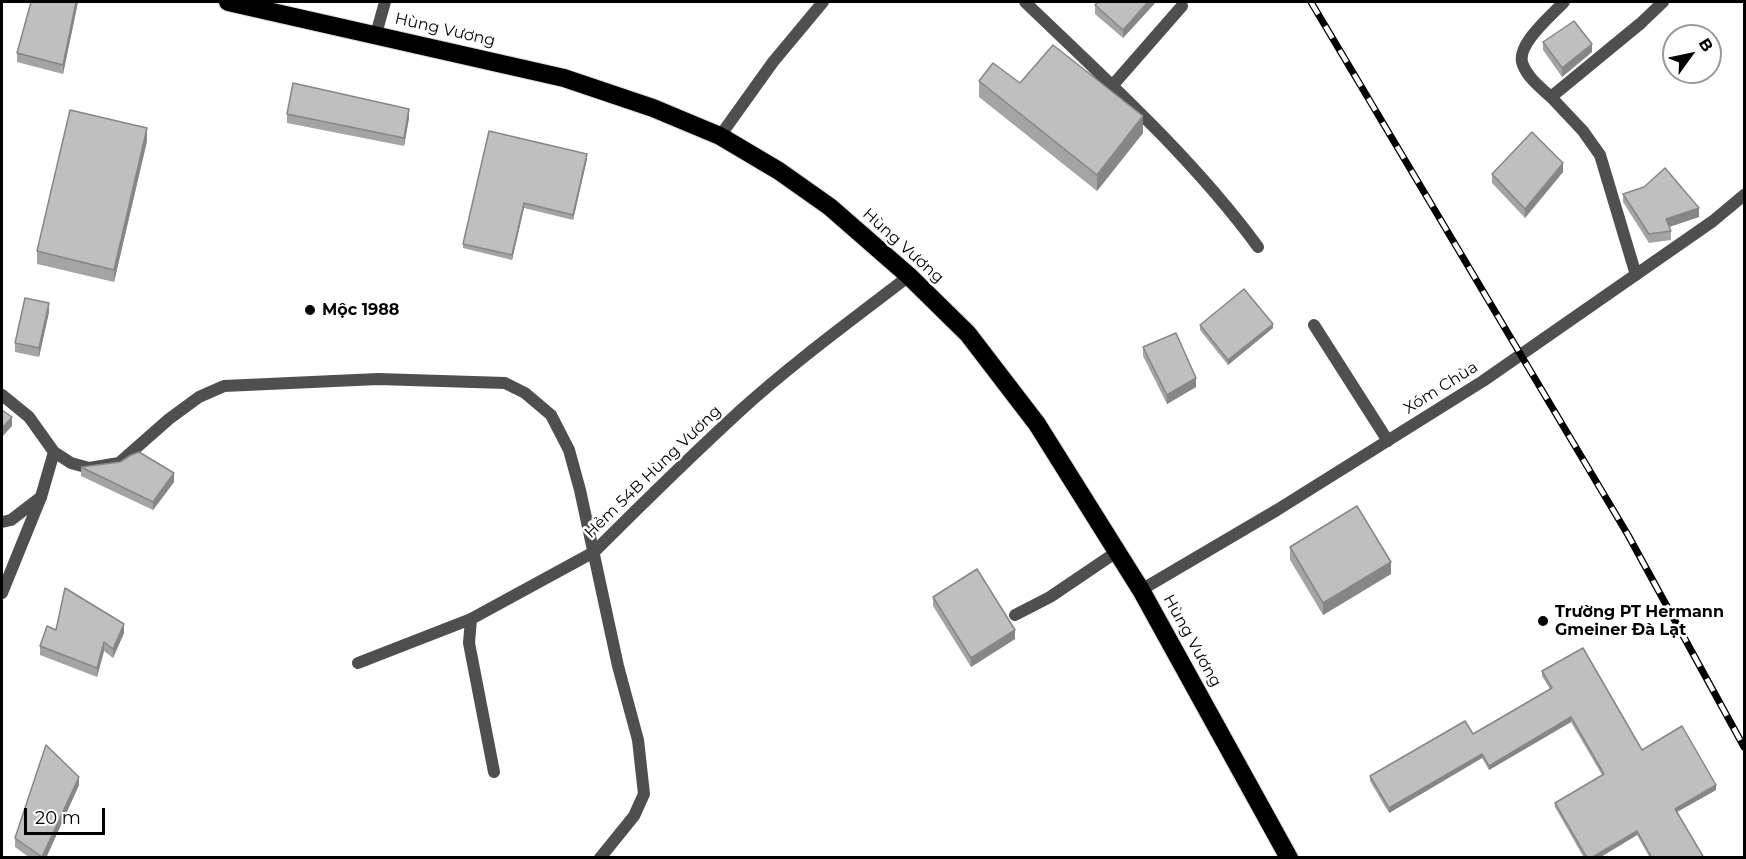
<!DOCTYPE html>
<meta charset="utf-8">
<style>
body{margin:0}
#map{position:relative;width:1746px;height:859px;overflow:hidden;background:#fff;font-family:Montserrat,sans-serif}
canvas{display:block}
.frame{position:absolute;inset:0;border:3px solid #000;pointer-events:none}
.north{position:absolute;left:1662px;top:24px;width:60px;height:60px;box-sizing:border-box;background:#fff;border:2px solid #999;border-radius:50%;rotate:57deg;font-size:16px;font-weight:700;line-height:24px;text-align:center;color:#000}
.north::after{content:'';display:block;margin:auto;width:21px;height:27px;background:#000;clip-path:polygon(50% 0,100% 100%,50% 72%,0 100%)}
.scale{position:absolute;left:24px;top:808px;width:81px;height:27px;box-sizing:border-box;border:3px solid #000;border-top:0;padding-left:8px;font-size:18px;line-height:21px;white-space:nowrap;color:#000;-webkit-text-stroke:4px #fff;paint-order:stroke}
</style>
<div id="map">
<canvas width="1746" height="859"></canvas>
<div class="frame"></div>
<div class="north">B</div>
<div class="scale">20 m</div>
</div>
<script>
const c = document.querySelector('canvas').getContext('2d');
c.lineJoin = 'round';
function trace(path, color, width, dash) { c.strokeStyle = color; c.lineWidth = width; c.lineCap = dash ? 'butt' : 'round'; c.setLineDash(dash || []); c.stroke(path); }
function paint(path, color) { c.fillStyle = color; c.fill(path, 'evenodd'); }
function write(font, color, halo, rows, align = 'center') {
  c.font = font + ' Montserrat,sans-serif'; c.lineWidth = 5; c.setLineDash([]); c.textBaseline = 'middle'; c.strokeStyle = halo; c.fillStyle = color; for (const [text, x, y, turn = 0] of rows) {
    c.save(); c.translate(x, y); c.rotate((+turn || 0) * Math.PI / 180); c.textAlign = isNaN(turn) ? turn : align; if (halo) c.strokeText(text, 0, 0); c.fillText(text, 0, 0); c.restore();
  }
}
const highway = new Path2D(`
 M228 2 564 78 653 108 720 136 779 171 830 207 909 276 968 334 1037 424 1141 590 1289 858`);
trace(highway, '#dbdbdb', 20);
trace(new Path2D(`
 M1025 2C1105 79 1192 157 1258 247
 M1564 2C1552 15 1514 46 1523 65 1528 78 1541 88 1551 97L1641 23 1663 2
 M376 34 385 2
 M1112 86 1182 6
 M720 136 773 62 823 2
 M1314 325 1388 441
 M2 593 41 497
 M1015 615 1050 597 1118 551
 M358 663 471 619
 M494 772 469 643 471 619 594 552`), '#4f4f4f', 12);
trace(new Path2D(`
 M1551 97 1583 131 1600 155 1636 275
 M2 395 29 417 54 452 71 463 89 468 119 463 169 419 199 397 224 386 378 379 505 383 525 393 551 415 569 450 580 490 618 666 638 740 644 794 634 816 600 858
 M2 522 11 520 41 497 54 452
 M594 552C642 504 691 456 741 410 794 362 852 320 909 276
 M1141 590 1277 510 1483 381 1713 221 1744 195`), '#4f4f4f', 12);
trace(highway, '#000', 18);
const rail = new Path2D(`
 M1311 2 1628 535 1744 747`);
trace(rail, '#000', 7);
trace(rail, '#fff', 4.5, [14]);
paint(new Path2D(`
 M78 2 63 74 17 62V53Z
 M1156 2 1123 38 1095 14V5Z
 M1543 42 1592 52 1562 77 1543 50Z
 M979 81 1020 83 1143 133 1097 191 979 97Z
 M287 114 409 118 404 146 287 123Z
 M147 141 114 282 37 264V251Z
 M587 159 573 220 524 208 512 260 463 248V244Z
 M1563 172 1525 218 1492 183V174Z
 M1623 194 1699 217 1669 227 1671 231V240L1649 243 1623 202Z
 M49 312 39 357 15 352V343Z
 M1200 325 1273 328 1228 365 1200 330Z
 M1143 347 1196 387 1167 404 1143 356Z
 M81 467 174 482 153 510 81 476Z
 M1290 547 1391 574 1323 615 1290 560Z
 M933 597 1015 639 971 667 933 606Z
 M56 630 124 633 113 658 104 651 97 677 40 655V646Z
 M1542 671 1642 750 1716 790 1677 812 1704 858H1650L1637 835 1599 858H1584L1555 807V803L1602 775 1571 722 1489 770 1482 758 1389 813 1370 781V776L1473 734 1550 689 1542 676Z
 M79 785 46 858H30L15 847V838Z`), '#a4a4a4');
paint(new Path2D(`
 M76 2H78L63 74V65Z
 M1148 2H1156L1123 38V30Z
 M1592 44V52L1562 77V68Z
 M409 109V118L404 146V138Z
 M1143 116V133L1097 191V175Z
 M147 128V141L114 282V270Z
 M587 154V159L573 220V215Z
 M1563 163V172L1525 218V209Z
 M524 203V208L512 260V255Z
 M1699 208V217L1666 228V219Z
 M49 303V312L39 357V348Z
 M1273 324V328L1228 365V360Z
 M1196 378V387L1167 404V395Z
 M12 417V426L2 437V428Z
 M174 473V482L153 510V502Z
 M1391 562V574L1323 615V603Z
 M124 624V633L113 658V649Z
 M1015 630V639L971 667V658Z
 M104 642V651L97 677V668Z
 M1571 717V722L1489 770V766Z
 M1482 754V758L1389 813V808Z
 M79 777V785L46 858H42Z
 M1716 785V790L1675 813V809Z
 M1637 831V835L1599 858H1591Z`), '#868686');
const building = new Path2D(`
 M31 2H76L63 65 17 53Z
 M1098 2H1148L1123 30 1095 5Z
 M1574 21 1592 44 1562 68 1543 42Z
 M1053 45 1143 116 1097 175 979 81 993 63 1020 83Z
 M293 83 409 109 404 138 287 114Z
 M70 110 147 128 114 270 37 251Z
 M489 131 587 154 573 215 524 203 512 255 463 244Z
 M1532 132 1563 163 1525 209 1492 174Z
 M1665 168 1699 208 1666 219 1671 231 1649 234 1623 194 1644 187Z
 M1244 289 1273 324 1228 360 1200 325Z
 M25 298 49 303 39 348 15 343Z
 M1176 333 1196 378 1167 395 1143 347Z
 M2 410 12 417 2 428Z
 M139 452 174 473 153 502 81 467 120 462 131 455Z
 M1357 506 1391 562 1323 603 1290 547Z
 M977 569 1015 630 971 658 933 597Z
 M65 588 124 624 113 649 104 642 97 668 40 646 47 626 56 630Z
 M1583 648 1642 750 1682 726 1716 785 1675 809 1704 858H1652L1637 831 1591 858H1587L1555 803 1604 774 1571 717 1489 766 1482 754 1389 808 1370 776 1465 721 1473 734 1552 688 1542 671Z
 M46 745 79 777 42 857 15 838Z`);
paint(building, '#bfbfbf');
trace(building, '#868686', 1.5);
for (const [x, y, r, color] of [
 [310,310,6,"#000"],
 [1543,621,6,"#000"]
]) { const dot = new Path2D(); dot.arc(x, y, r, 0, 2 * Math.PI); c.fillStyle = color; c.fill(dot); trace(dot, '#fff', 2); }
write('16px', '#000', '#fff', [
 ["Hùng Vương",445,30,13],
 ["Hùng Vương",903,246,42],
 ["Xóm Chùa",1441,388,-32],
 ["Hẻm 54B Hùng Vương",653,472,-44],
 ["Hùng Vương",1192,641,61]
]);
write('bold 16px', '#000', '#fff', [
 ["Mộc 1988",322,310],
 ["Trường PT Hermann",1555,612],
 ["Gmeiner Đà Lạt",1555,630]
], 'left');
</script>
